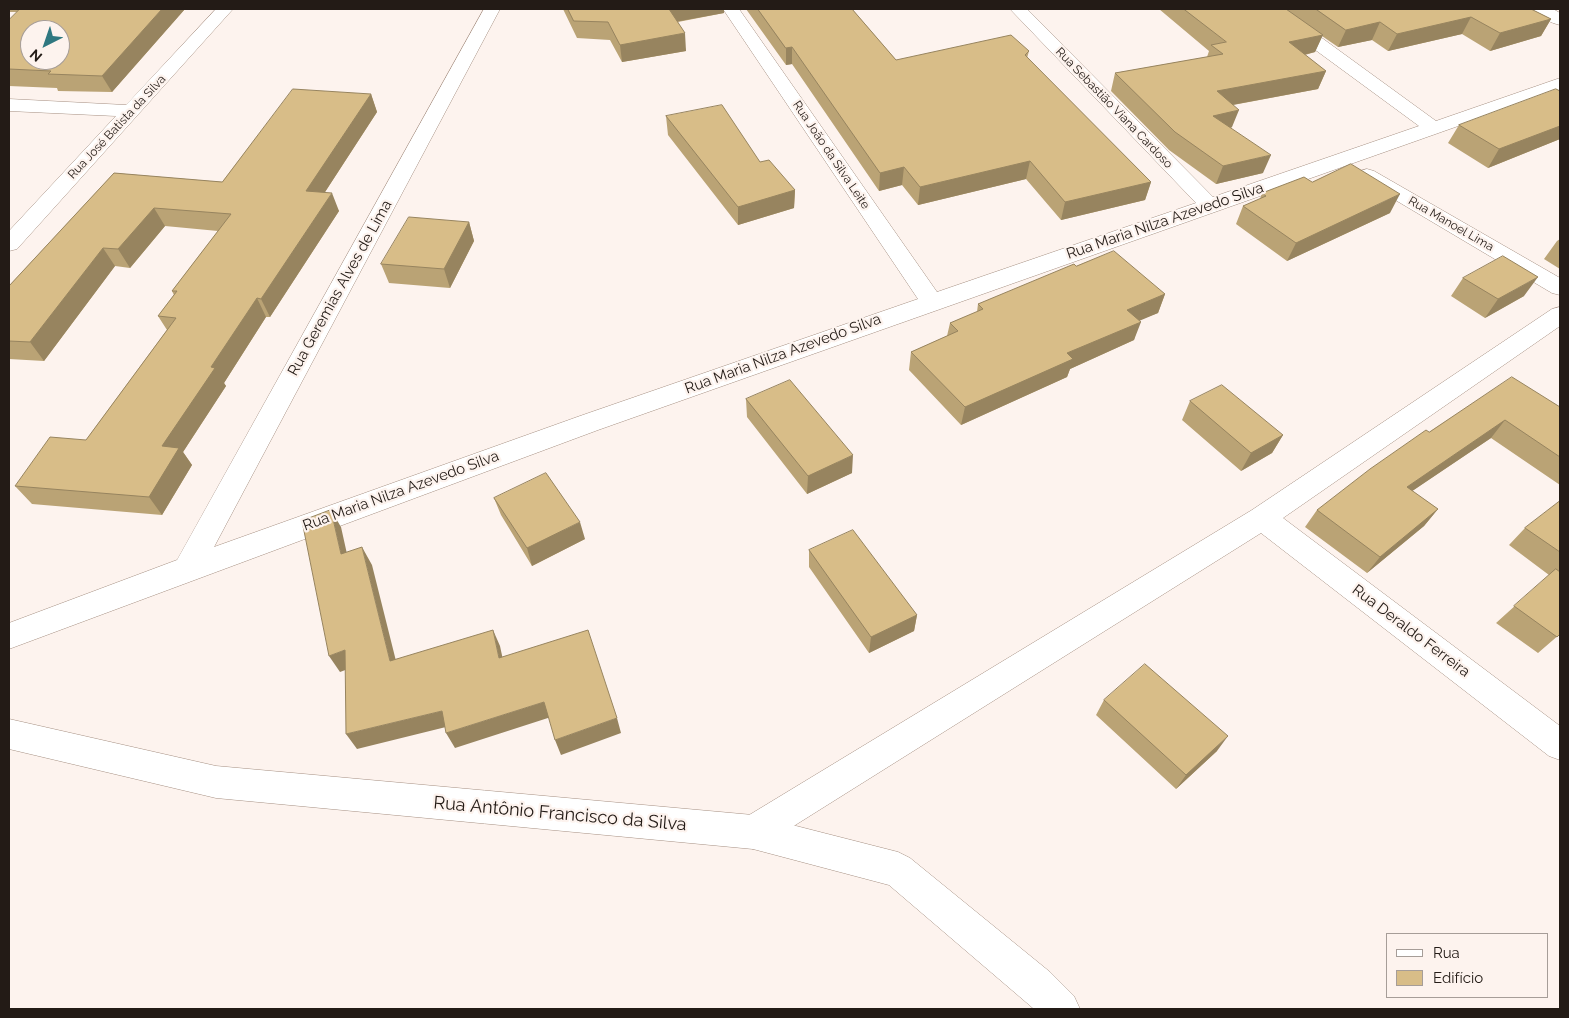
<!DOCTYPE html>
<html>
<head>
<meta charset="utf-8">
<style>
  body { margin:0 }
  #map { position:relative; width:1569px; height:1018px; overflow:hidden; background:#fdf3ee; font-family:Raleway,sans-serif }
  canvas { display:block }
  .frame { position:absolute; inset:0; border:10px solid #231b16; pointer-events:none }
  .legend { position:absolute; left:1386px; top:933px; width:162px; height:65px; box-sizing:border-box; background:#fdf3ee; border:1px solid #a69d98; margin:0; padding:6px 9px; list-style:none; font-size:15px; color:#231b16 }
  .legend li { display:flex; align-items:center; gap:10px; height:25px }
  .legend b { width:25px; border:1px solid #a69d98 }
  .north { position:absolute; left:20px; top:20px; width:50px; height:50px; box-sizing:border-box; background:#fdf3ee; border:1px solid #a69d98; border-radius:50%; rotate:221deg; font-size:14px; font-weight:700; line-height:20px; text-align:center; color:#231b16 }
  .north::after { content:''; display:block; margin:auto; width:18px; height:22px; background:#2f7880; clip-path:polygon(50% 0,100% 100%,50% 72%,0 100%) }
</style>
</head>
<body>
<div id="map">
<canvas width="1569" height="1018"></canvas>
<div class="frame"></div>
<ul class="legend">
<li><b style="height:6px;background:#fff"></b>Rua</li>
<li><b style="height:14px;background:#d8bd88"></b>Edifício</li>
</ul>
<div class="north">N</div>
</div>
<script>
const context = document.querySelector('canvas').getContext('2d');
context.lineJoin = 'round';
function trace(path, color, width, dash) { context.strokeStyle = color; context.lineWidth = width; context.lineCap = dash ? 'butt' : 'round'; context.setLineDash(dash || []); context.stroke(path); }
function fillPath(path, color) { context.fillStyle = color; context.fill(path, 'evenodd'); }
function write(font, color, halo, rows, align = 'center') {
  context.font = font + ' Raleway,sans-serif'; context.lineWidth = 4.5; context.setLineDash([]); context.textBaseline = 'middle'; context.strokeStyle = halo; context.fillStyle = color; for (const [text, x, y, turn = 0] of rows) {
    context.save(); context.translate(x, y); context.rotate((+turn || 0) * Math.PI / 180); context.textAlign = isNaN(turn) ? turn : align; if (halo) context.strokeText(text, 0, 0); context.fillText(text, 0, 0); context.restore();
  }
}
const minor = new Path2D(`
  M216 9H233L17 249 9 251V231L116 116 9 111V99L126 105Z
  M484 9H500L214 547 580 416 918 299 723 9H739L937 292 1196 203 1010 9H1027L1213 197 1419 126 1265 13 1263 9H1282L1436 121 1560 78V90L598 430 9 649V623L177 560Z
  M1533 9H1553L1560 13V25C1551 23 1538 17 1533 9Z
  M1367 169 1374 171 1560 278V295L1552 293 1360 179 1357 175 1360 171Z
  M1560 307V326L1283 518 1560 726V760L1549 756 1261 533 765 844 753 849 741 844 736 832 741 820 1252 510 1552 309Z`);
const major = new Path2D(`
  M9 719 216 766 753 815 898 852 910 858 1050 972 1074 996 1080 1009H1034L889 885 753 849 216 798 9 749Z`);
const wall = new Path2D(`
  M9 9H185L112 92 58 91 57 88 9 86V20L17 12H9Z
  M563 9H724V13L678 22 686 51 622 62 610 40 577 38Z
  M741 9H852L896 60 1029 51 1027 58 1151 182 1145 200 1061 220 1026 179 918 205 902 185 879 191 792 64 786 65 746 9 742 10Z
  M1159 9H1531L1551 19 1541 36 1490 51 1462 34 1388 51 1372 40 1338 47 1322 36 1315 52 1305 55 1326 71 1318 89 1233 105 1232 127 1231 128 1263 173 1216 184 1169 150 1111 91 1115 73 1207 57 1209 51Z
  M1560 91V139L1488 168 1448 143 1459 125Z
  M371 94 377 112 325 192 339 211 270 317H266L224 383 226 386 183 452 192 465 162 515 32 504 15 486 86 440 167 330 158 316 174 295 172 291 218 231 165 226 130 268 115 266 44 361 9 359V286L114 173 222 182Z
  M666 116 760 162 795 190 794 208 738 225 668 135Z
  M1312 182 1390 213 1287 261 1236 224 1243 206 1260 199 1262 193Z
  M469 222 474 241 450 288 389 283 381 264Z
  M1560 239V269L1544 259 1557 241Z
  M1076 266 1165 294 1158 313 1139 320 1134 340 1070 369 1067 377 961 425 909 370 911 352 947 336 950 323 977 312 978 304Z
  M1463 278 1524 296 1485 318 1451 296Z
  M746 399 852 473 807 494 747 417Z
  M1190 401 1283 435 1272 453 1241 471 1182 420Z
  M1560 407V485L1491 438 1412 491 1438 509 1424 526 1367 573 1305 527 1317 510 1429 432Z
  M494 498 585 539 532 566 501 515Z
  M1560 501V634L1538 653 1496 623 1549 575 1509 545 1525 528Z
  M809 550 917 615 914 631 869 653 809 567Z
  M1104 700 1217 751 1176 789 1096 715Z`);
const shadedWall = new Path2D(`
  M162 9H185L112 92 102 76Z
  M668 9H724V13L669 23Z
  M1471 17 1462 34 1388 51 1397 34Z
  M1551 19 1541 36 1490 51 1500 33Z
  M1380 22 1372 40 1338 47 1346 30Z
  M685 33 686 51 622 62 620 45Z
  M1323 35 1315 52 1282 60 1289 42Z
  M792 47V64L786 65V48Z
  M1326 71 1318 89 1210 109 1217 91Z
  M371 94 377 112 314 209 306 191Z
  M1239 110 1232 127 1207 134 1213 116Z
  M1560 126V139L1488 168 1499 149Z
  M1271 155 1263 173 1216 184 1223 166Z
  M1030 161 1026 179 918 205 920 187Z
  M904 167 902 185 879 191 880 173Z
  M1151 182 1145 200 1061 220 1065 202Z
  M795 190 794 208 738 225V207Z
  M332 193 339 211 270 317 261 299Z
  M1400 194 1390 213 1287 261 1296 243Z
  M154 208 165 226 130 268 118 249Z
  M469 222 474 241 450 288 444 269Z
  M103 248 115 266 44 361 30 342Z
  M1538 277 1524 296 1485 318 1498 299Z
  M1165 294 1158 313 1120 329 1127 310Z
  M257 298 266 317 224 383 226 386 183 452 192 465 162 515 149 497 162 446 211 367Z
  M1141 322 1134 340 1070 369 1067 377 961 425 965 407 1067 353Z
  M1505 420 1491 438 1393 504 1407 487Z
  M1283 435 1272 453 1241 471 1251 453Z
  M853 455 852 473 807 494 808 476Z
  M1438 509 1424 526 1367 573 1380 557Z
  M331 510 341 527 351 572 341 554Z
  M580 522 585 539 532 566 527 548Z
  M362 547 372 565 400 677 390 661Z
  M917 615 914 631 869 653 871 637Z
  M493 630 500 646 506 674 499 658Z
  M345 650 356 666 340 672 329 656Z
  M544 702 551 717 455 748 446 733Z
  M442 711 450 726 357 749 346 734Z
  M617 718 621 733 561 755 555 740Z
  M1228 736 1217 751 1176 789 1186 775Z`);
const building = new Path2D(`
  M20 9H162L102 76 48 74 51 71 9 69V20ZM30 30H60V60H30Z
  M568 9H669L685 33 620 45 608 22 574 21Z
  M758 9H852L896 60 1011 35 1029 51 1025 55 1151 182 1065 202 1030 161 920 187 904 167 880 173 792 47 786 48Z
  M1184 9H1286L1323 35 1289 42 1326 71 1217 91 1239 110 1213 116 1271 155 1223 166 1175 132 1115 73 1223 54 1211 45 1226 42Z
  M1316 9H1531L1551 19 1500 33 1471 17 1397 34 1380 22 1346 30Z
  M293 89 371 94 306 191 332 193 261 299 257 298 211 367 215 368 162 446 179 448 149 497 15 486 50 437 86 440 176 318 158 316 177 291H172L231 214 154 208 118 249 103 248 30 342 9 341V286L114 173 222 182Z
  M1556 89 1560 91V126L1499 149 1459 125Z
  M722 105 760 162 769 160 795 190 738 207 666 116Z
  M1351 164 1400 194 1296 243 1243 206 1266 196 1262 193 1304 177 1312 182Z
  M409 217 469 222 444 269 381 264Z
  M1114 251 1165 294 1127 310 1141 322 1067 353 1073 359 965 407 911 352 958 331 950 323 983 309 978 304 1074 264 1076 266Z
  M1503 256 1538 277 1498 299 1463 278Z
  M1512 377 1560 407V457L1505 420 1407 487 1438 509 1380 557 1317 510 1370 469 1426 430 1429 432Z
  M790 380 853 455 808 476 746 399Z
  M1222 385 1283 435 1251 453 1190 401Z
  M546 473 580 522 527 548 494 498Z
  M1560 501V552L1525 528Z
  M331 510 341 554 362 547 390 661 493 630 499 658 588 630 617 718 555 740 544 702 446 733 442 711 346 734 345 650 329 656 302 521Z
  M853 530 917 615 871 637 809 550Z
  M1556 569 1560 572V634L1557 637 1514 606Z
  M1145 664 1228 736 1186 775 1104 700Z`);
const farStreetnames = [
  ["Rua Sebastião Viana Cardoso",1114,108,46],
  ["Rua José Batista da Silva",117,127,-47],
  ["Rua João da Silva Leite",831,155,56],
  ["Rua Manoel Lima",1451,224,30]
];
const streetNames = [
  ["Rua Maria Nilza Azevedo Silva",1165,221,-19],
  ["Rua Geremias Alves de Lima",340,288,-61],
  ["Rua Maria Nilza Azevedo Silva",783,354,-20],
  ["Rua Maria Nilza Azevedo Silva",401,491,-20],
  ["Rua Deraldo Ferreira",1411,631,37]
];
const nearStreetnames = [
  ["Rua Antônio Francisco da Silva",560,814,5]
];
trace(minor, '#a69083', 1);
trace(major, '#a69083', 1);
fillPath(minor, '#fff');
fillPath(major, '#fff');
fillPath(wall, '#baa375');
fillPath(shadedWall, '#97845f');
fillPath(building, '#d8bd88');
trace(building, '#97845f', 1);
write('12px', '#231b16', '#fdf3ee', farStreetnames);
write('15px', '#231b16', '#fdf3ee', streetNames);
write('18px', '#231b16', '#fdf3ee', nearStreetnames);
</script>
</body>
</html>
